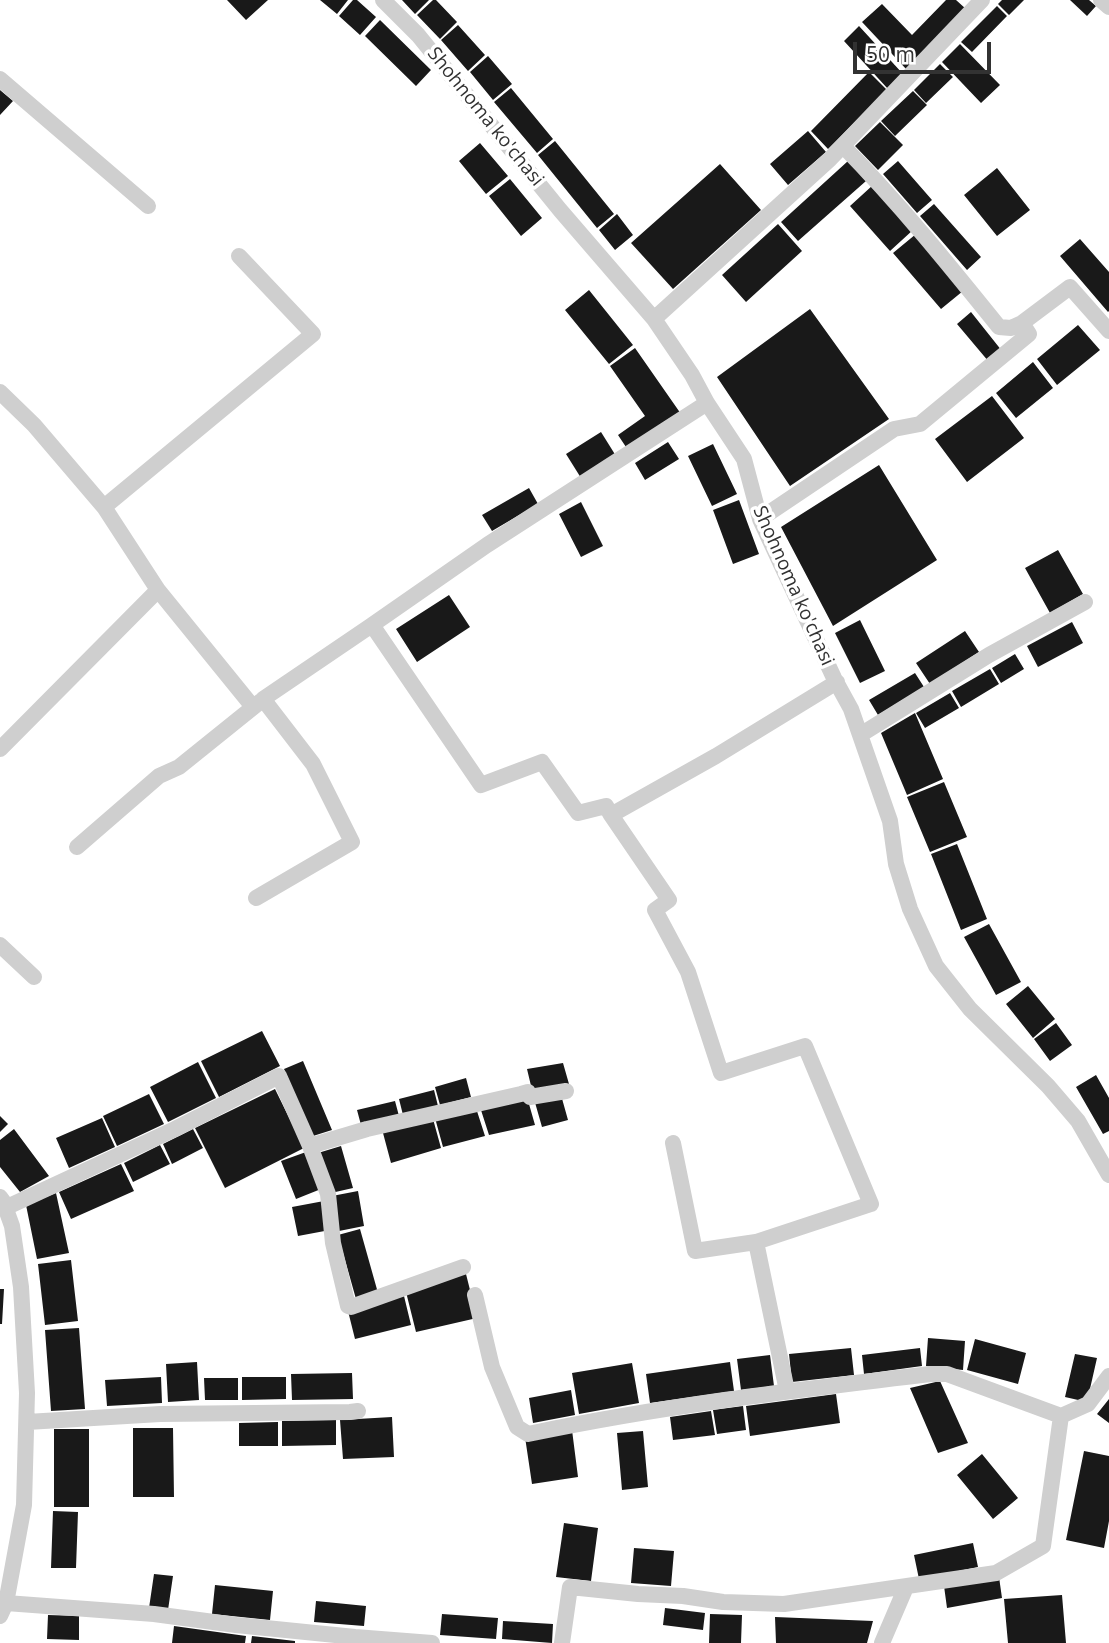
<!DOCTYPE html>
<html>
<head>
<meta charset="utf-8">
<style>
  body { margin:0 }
  #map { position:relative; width:1109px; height:1643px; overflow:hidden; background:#fff; font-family:"Open Sans",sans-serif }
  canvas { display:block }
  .scale { position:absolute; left:853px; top:42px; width:138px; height:32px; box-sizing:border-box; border:4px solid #323232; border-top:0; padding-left:9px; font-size:21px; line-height:24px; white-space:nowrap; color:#323232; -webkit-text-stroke:5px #fff; paint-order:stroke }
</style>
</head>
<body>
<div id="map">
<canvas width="1109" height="1643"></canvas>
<div class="scale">50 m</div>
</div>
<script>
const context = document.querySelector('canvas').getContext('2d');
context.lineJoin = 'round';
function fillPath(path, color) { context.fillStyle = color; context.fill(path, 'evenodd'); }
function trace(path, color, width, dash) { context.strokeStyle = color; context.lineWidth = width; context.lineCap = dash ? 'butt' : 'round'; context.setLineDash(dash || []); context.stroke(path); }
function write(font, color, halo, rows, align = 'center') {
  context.font = font + ' "Open Sans",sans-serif'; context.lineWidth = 7; context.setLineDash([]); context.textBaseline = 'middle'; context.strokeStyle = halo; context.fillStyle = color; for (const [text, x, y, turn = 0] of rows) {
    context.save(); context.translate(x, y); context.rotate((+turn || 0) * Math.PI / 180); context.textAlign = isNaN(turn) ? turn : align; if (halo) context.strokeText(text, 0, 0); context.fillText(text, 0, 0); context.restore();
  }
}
const building = new Path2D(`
  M227 0H268L246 20Z
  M320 0H348L337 14Z
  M353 0H357L376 17 360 35 339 16Z
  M402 0H429L415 14Z
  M433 0H436L457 22 440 39 417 15Z
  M946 0H956L966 9 907 70 862 22 882 4 912 35Z
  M1002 0H1024L1009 15 998 4Z
  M1070 0H1089L1096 6 1087 16Z
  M997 6 1007 16 972 52 961 42Z
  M380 20 431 70 416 86 365 36Z
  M458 25 485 55 468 71 441 40Z
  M859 26 903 74 888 89 844 41Z
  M960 44 1000 85 981 103 942 62Z
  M488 56 512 84 493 100 470 72Z
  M940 64 953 77 926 103 914 90Z
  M869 72 887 90 828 149 811 131Z
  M511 88 553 139 537 153 494 102Z
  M0 90 13 101 0 115Z
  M913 91 927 105 895 136 881 121Z
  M880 122 903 145 878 170 855 146Z
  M808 131 826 152 788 185 770 164Z
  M555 141 614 214 597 228 538 155Z
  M480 143 508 176 486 194 459 161Z
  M848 161 866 181 798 241 781 222Z
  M898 161 932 200 917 213 883 174Z
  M720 164 761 210 673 289 631 243Z
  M997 168 1030 210 997 236 964 195Z
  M510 179 542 218 521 236 489 196Z
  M873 185 913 230 890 251 850 206Z
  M934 204 981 257 967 270 920 216Z
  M617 214 633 235 615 250 599 230Z
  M778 224 802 251 746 302 722 275Z
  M916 234 963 291 941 309 893 253Z
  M1080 239 1109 272V311L1108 312 1060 256Z
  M589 290 633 345 609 364 565 310Z
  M810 309 889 419 790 486 717 377Z
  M971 312 1002 351 989 362 957 324Z
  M1078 325 1100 350 1057 385 1037 359Z
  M635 348 681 414 628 450 618 435 645 416 610 366Z
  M1033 362 1053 388 1016 418 996 393Z
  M992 396 1024 438 967 482 935 439Z
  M601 432 616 456 581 478 566 454Z
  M668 442 679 459 645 480 635 463Z
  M713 444 737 494 712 506 688 456Z
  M879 465 937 560 833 626 781 527Z
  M529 488 538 504 492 531 482 515Z
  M739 500 759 554 733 564 713 510Z
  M581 502 603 546 581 557 559 514Z
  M1058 550 1083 594 1050 613 1025 568Z
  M449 595 470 627 417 662 396 629Z
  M860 620 885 671 860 683 835 633Z
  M1072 622 1083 643 1038 667 1027 646Z
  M965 631 979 652 930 684 916 663Z
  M1015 654 1024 669 1001 683 992 668Z
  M990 669 999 684 961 707 952 691Z
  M915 673 924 687 878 715 869 700Z
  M950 693 959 708 925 728 916 713Z
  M915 713 943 779 907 795 881 733Z
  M944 782 967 837 930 852 907 797Z
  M957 844 987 919 961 930 931 854Z
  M989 924 1021 982 996 995 964 937Z
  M1028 986 1055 1019 1033 1038 1006 1004Z
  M1056 1023 1072 1045 1050 1061 1034 1039Z
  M262 1031 280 1066 219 1097 201 1061Z
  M303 1061 332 1130 313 1136 284 1069Z
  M198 1062 216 1098 168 1122 150 1087Z
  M563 1063 569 1084 532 1090 527 1069Z
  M1096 1075 1109 1098V1131L1103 1134 1076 1087Z
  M466 1078 471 1097 440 1105 435 1087Z
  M275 1089 304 1148 225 1188 195 1128Z
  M434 1090 438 1106 403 1115 399 1099Z
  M149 1094 164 1124 117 1146 103 1116Z
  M561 1095 568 1120 542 1127 534 1099Z
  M527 1097 535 1125 489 1135 480 1107Z
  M395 1101 399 1116 361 1125 357 1110Z
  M476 1108 485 1136 443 1147 435 1118Z
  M0 1116 8 1124 0 1132Z
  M102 1118 115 1147 69 1168 56 1138Z
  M433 1119 441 1148 391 1163 383 1133Z
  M14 1129 49 1176 20 1192 0 1167V1140Z
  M193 1129 203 1148 172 1164 163 1144Z
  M160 1145 170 1164 133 1182 124 1163Z
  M341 1146 353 1188 331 1193 318 1153Z
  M306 1152 321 1189 296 1199 281 1161Z
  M121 1164 134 1191 71 1219 59 1192Z
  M358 1191 364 1226 339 1231 332 1196Z
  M56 1193 69 1253 37 1259 26 1205Z
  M324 1201 330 1230 298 1236 292 1207Z
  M360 1229 378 1293 356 1299 338 1235Z
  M71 1260 78 1321 45 1325 38 1264Z
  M466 1274 477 1318 416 1332 405 1288Z
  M0 1289H4L2 1324H0Z
  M404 1296 411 1325 355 1339 348 1311Z
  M79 1328 85 1409 51 1411 45 1330Z
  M928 1338 965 1341 963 1370 926 1366Z
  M975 1339 1026 1353 1018 1384 967 1370Z
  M851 1348 854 1375 792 1382 789 1354Z
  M920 1348 922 1366 864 1374 862 1355Z
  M1075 1354 1097 1358 1087 1402 1065 1397Z
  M770 1355 774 1386 741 1390 737 1359Z
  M197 1362 199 1400 168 1402 166 1364Z
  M730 1362 734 1391 650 1403 646 1374Z
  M632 1363 639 1403 579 1414 572 1373Z
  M352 1373 353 1399 292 1400 291 1374Z
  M161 1377 162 1403 107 1406 105 1380Z
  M242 1377H286V1399L242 1400Z
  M204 1378H238V1400H205Z
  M940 1381 968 1443 938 1453 910 1388Z
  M571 1390 575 1415 533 1423 529 1398Z
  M836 1394 840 1423 750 1436 746 1406Z
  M1109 1399V1423L1097 1414Z
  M743 1406 746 1430 717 1434 713 1410Z
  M711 1411 715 1435 673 1440 670 1417Z
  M392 1417 394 1457 343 1459 340 1420Z
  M336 1420V1445L282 1446V1421Z
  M278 1422V1446H239V1423Z
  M133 1428H173L174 1497H133Z
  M54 1429H89V1507H54Z
  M572 1430 578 1477 532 1484 525 1437Z
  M643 1431 648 1487 622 1490 617 1433Z
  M1084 1451 1109 1456V1521L1104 1548 1066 1540Z
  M982 1454 1018 1498 993 1519 957 1475Z
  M53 1511 78 1512 76 1568H51Z
  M564 1523 598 1528 591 1581 556 1577Z
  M973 1543 978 1567 919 1579 914 1555Z
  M634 1548 674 1551 671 1586 631 1583Z
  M154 1574 173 1576 168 1610 149 1608Z
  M999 1577 1002 1598 947 1608 944 1586Z
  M215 1585 273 1591 270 1620 212 1614Z
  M1062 1595 1066 1643H1008L1004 1599Z
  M316 1601 366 1606 364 1626 314 1622Z
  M665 1608 705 1613 703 1630 663 1625Z
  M442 1614 498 1618 496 1639 440 1635Z
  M710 1614 742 1615 741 1643H709Z
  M48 1615 79 1616V1640L47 1639Z
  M775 1617 873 1621 867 1643H776Z
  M503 1621 553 1624 552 1643 502 1639Z
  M174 1626 246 1636 245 1643H172Z
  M252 1636 295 1641V1643H251Z`);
const minor = new Path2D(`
  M383 0 418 35 560 210 654 319 692 375 707 403 744 459 760 519 834 678 851 709 890 821 896 864 910 909 936 966 970 1009 1048 1086 1078 1121 1109 1175
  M1101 0 1109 7
  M0 79 148 206
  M843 146C899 203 949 265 999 327L1011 328 1022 323 1070 287 1109 331
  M654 319 830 159 982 0
  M0 392 34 425 104 507 158 590 253 707
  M707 403 487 545 372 625 481 785 542 762 578 813 606 806 611 815 716 756 837 682
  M104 507 313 334 239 256
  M760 519 894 429 920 424 1029 334 1022 323
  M860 735 989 655 1085 602
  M0 749 158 590
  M611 815 669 900 655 910 688 972 721 1073 805 1046 871 1204 756 1242
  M77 847 159 776 179 767 261 701
  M256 898 352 842 313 764 263 699 372 625
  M0 945 34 977
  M673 1143 695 1251 756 1242 787 1391
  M310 1146 367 1129 521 1094 528 1092 530 1097 566 1091
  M0 1197 3 1201 12 1226 21 1287 27 1393 24 1505 6 1603 0 1616
  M5 1208 175 1129 279 1076 310 1146 328 1194 333 1243 348 1306 351 1307 463 1267
  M475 1295 492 1367 517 1427 528 1434C661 1406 796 1390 930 1374H947L1061 1416 1088 1404 1109 1376
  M27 1422 160 1414 350 1412 358 1411
  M6 1603 154 1614 236 1625 355 1637 432 1643
  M562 1643 570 1587 638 1594 683 1596 723 1602 784 1604 996 1573 1043 1546 1061 1416
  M882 1643 906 1587`);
const streetNames = [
  ["Shohnoma ko'chasi",485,117,51],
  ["Shohnoma ko'chasi",793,586,66]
];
fillPath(building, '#191919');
trace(minor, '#cfcfcf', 16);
write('19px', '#323232', '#fff', streetNames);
</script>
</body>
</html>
